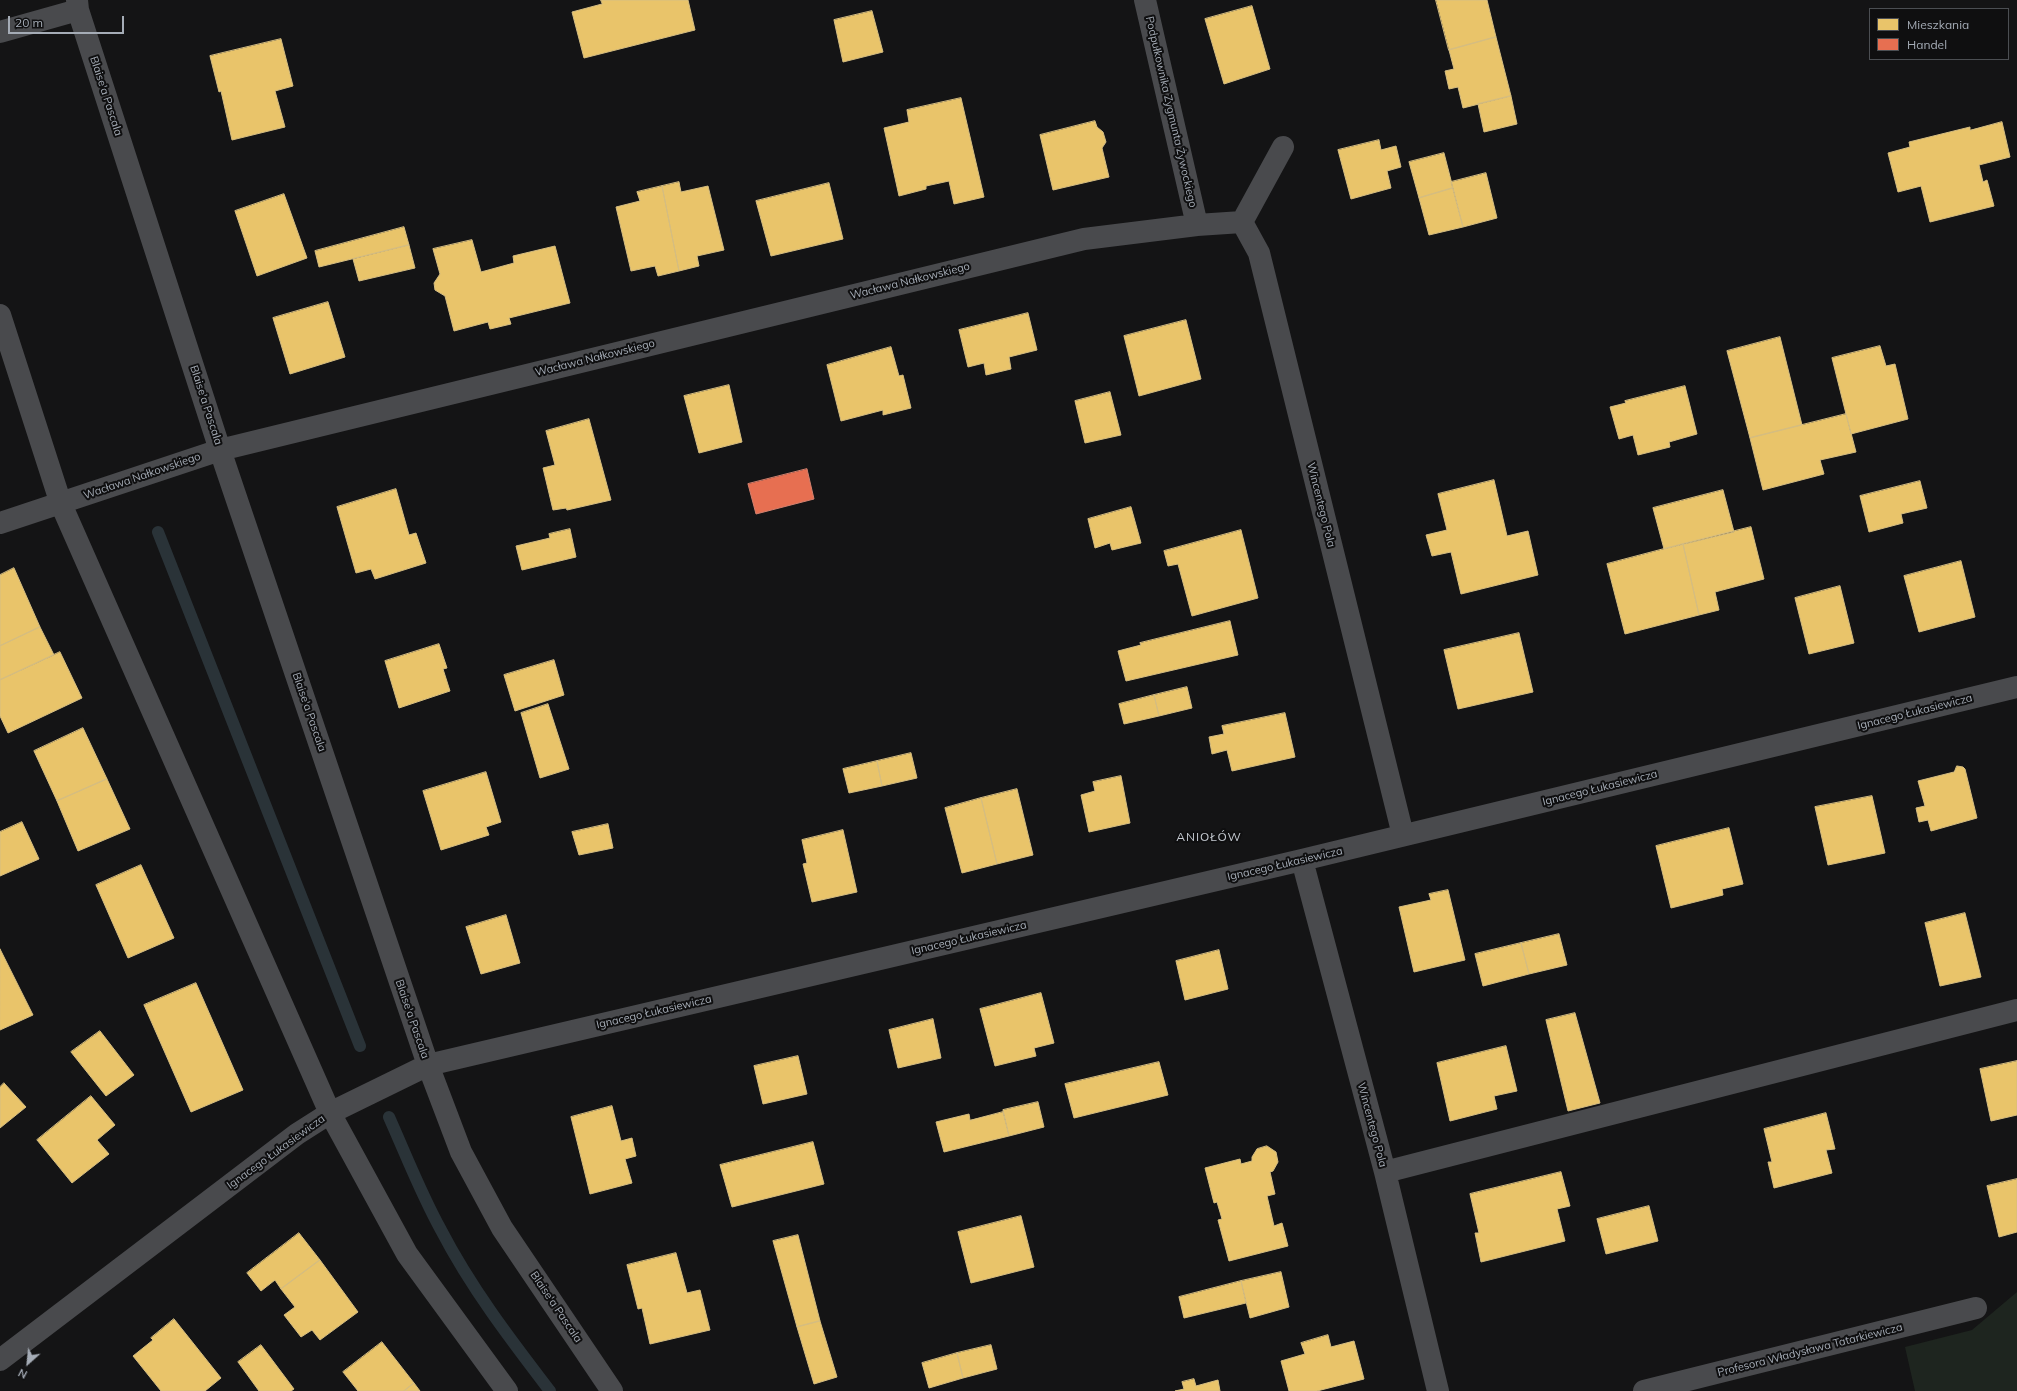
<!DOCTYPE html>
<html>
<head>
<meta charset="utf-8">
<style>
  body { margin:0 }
  #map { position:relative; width:2017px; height:1391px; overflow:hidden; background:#141415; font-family:Mulish,sans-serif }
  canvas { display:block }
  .legend { position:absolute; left:1869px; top:8px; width:140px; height:52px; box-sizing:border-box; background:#0f0f10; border:1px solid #4b4e52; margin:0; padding:5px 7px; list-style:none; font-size:12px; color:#a5acb6 }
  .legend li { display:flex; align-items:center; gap:8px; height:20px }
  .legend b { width:20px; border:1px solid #4b4e52 }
  .north { position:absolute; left:8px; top:1343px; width:40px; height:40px; -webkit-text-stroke:3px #0f0f10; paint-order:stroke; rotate:207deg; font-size:11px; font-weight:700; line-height:16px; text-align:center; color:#a5acb6 }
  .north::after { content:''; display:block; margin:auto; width:14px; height:18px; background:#a5acb6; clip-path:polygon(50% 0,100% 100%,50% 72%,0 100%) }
  .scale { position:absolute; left:8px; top:16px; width:116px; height:18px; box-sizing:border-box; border:2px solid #a5acb6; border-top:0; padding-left:5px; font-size:12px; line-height:14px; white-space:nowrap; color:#a5acb6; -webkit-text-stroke:3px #0f0f10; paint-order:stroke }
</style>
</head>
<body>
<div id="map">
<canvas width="2017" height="1391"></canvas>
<ul class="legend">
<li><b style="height:11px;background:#e9c46a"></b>Mieszkania</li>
<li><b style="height:11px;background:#e76f51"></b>Handel</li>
</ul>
<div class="north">N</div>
<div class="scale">20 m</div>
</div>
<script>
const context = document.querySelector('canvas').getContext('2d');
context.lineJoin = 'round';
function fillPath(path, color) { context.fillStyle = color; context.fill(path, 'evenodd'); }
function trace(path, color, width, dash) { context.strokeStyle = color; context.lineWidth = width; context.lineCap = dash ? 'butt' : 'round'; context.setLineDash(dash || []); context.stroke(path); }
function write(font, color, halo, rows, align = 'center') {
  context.font = font + ' Mulish,sans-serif'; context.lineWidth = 4; context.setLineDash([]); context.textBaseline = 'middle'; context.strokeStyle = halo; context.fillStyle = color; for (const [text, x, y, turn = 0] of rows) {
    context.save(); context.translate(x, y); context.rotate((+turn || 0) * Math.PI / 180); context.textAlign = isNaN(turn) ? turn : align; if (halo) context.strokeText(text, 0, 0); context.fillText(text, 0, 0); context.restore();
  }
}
const green = new Path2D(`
  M2017 1292V1391H1915L1905 1347 1972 1330Z`);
const homes = new Path2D(`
  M601 0H688L695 30 584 58 572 12 602 4Z
  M1436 0H1487L1496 37 1449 50Z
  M1252 6 1270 69 1224 84 1205 19Z
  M872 11 883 52 843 62 834 20Z
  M1496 37 1511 96 1463 108 1458 87 1449 89 1445 71 1454 69 1449 50Z
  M281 39 293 86 275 91 285 127 232 140 221 91 219 92 210 56Z
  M1511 96 1517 124 1484 132 1478 104Z
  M961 98 984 197 954 204 949 181 926 186V189L899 196 884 128 909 122 907 110Z
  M1095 121 1097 127 1103 132 1106 142 1102 148 1109 177 1053 190 1040 135Z
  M2002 122 2010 157 1979 165 1983 182 1987 180 1994 206 1930 222 1921 186 1898 192 1888 153 1910 147 1909 142 1970 127V130Z
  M1379 140 1381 150 1396 146 1401 167 1387 171 1391 188 1351 199 1338 150Z
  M1444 153 1453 188 1419 198 1409 162Z
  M1486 173 1497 218 1463 227 1451 182Z
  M679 182 681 192 708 186 724 250 697 256 699 266 679 271 662 186Z
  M829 183 843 239 771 256 756 201Z
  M662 186 679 271 658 276 655 266 631 271 616 207 640 201 637 192Z
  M1453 188 1463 227 1429 235 1419 198Z
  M284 194 307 258 257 276 235 211Z
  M404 227 409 245 319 267 315 251Z
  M472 240 481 272 514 263 513 256 555 246 570 303 509 318 511 324 490 329 488 322 454 331 445 296 435 290 434 283 440 274 433 249Z
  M409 245 415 268 359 281 353 259Z
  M328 302 345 357 290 374 273 318Z
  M1028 313 1037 350 1009 357 1011 369 986 375 984 363 968 367 959 330Z
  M1186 320 1201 379 1139 396 1124 336Z
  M1780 337 1802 425 1750 438 1727 351Z
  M1880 346 1886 366 1895 364 1908 419 1851 434 1832 358Z
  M891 347 899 376 903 375 911 408 883 415V410L841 421 827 365Z
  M729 385 742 442 699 453 684 396Z
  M1685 386 1697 434 1669 442 1670 447 1638 455 1633 435 1619 439 1610 407 1626 403 1625 401Z
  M1110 392 1121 435 1085 443 1075 401Z
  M1846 414 1856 452 1820 460 1824 474 1763 490 1750 438Z
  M589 419 611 500 567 510 566 508 553 510 543 468 555 465 546 431Z
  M1494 480 1507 536 1528 531 1538 575 1461 594 1451 552 1432 556 1426 535 1447 530 1438 494Z
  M1920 481 1927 508 1901 514 1903 523 1869 532 1860 496Z
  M396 489 409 535 416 533 426 563 375 579 371 569 356 573 337 507Z
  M1723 490 1734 532 1664 549 1653 508Z
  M1131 507 1141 543 1112 550 1110 543 1095 548 1088 519Z
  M1751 527 1764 579 1715 592 1719 610 1699 615 1683 544Z
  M570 529 576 557 522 570 516 546 550 538 549 534Z
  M1241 530 1258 598 1192 616 1178 564 1168 566 1164 551Z
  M1683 544 1699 615 1625 634 1607 564Z
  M1961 561 1975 617 1919 632 1904 576Z
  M14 568 40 627 0 646V575Z
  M1840 586 1854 643 1809 654 1795 598Z
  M1230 621 1238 655 1126 681 1118 651 1141 645 1140 643Z
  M40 627 54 655 0 680V646Z
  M1519 633 1533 692 1458 709 1444 650Z
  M439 644 447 668 443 669 450 691 399 708 385 661Z
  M60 652 82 698 8 733 0 716V680Z
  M554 660 564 695 515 711 504 675Z
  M1187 687 1192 708 1159 716 1154 695Z
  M1154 695 1159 716 1124 724 1119 704Z
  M548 704 569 769 540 778 521 713Z
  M1285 713 1295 757 1232 771 1227 750 1212 754 1209 737 1224 734 1222 726Z
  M83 728 107 779 57 801 34 751Z
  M911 753 917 778 882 786 877 761Z
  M877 761 882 786 849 793 843 769Z
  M1957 766 1963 767 1965 769 1977 818 1931 831 1928 820 1919 822 1916 808 1925 806 1918 781 1954 772Z
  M486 772 501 822 486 827 489 835 441 850 423 791Z
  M1121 776 1130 823 1089 832 1081 795 1095 791 1093 782Z
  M107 779 130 829 78 851 57 801Z
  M1017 789 1033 855 997 864 981 798Z
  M1872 796 1885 853 1828 865 1815 807Z
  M981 798 997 864 962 873 945 808Z
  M22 822 39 859 0 876V832Z
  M608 824 613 848 579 855 572 832Z
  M1729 828 1743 884 1722 889 1723 895 1671 908 1656 846Z
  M843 830 857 892 812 902 803 864 807 863 802 840Z
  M141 865 174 938 128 958 96 885Z
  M1448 890 1465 960 1414 972 1399 907 1431 900 1429 894Z
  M1965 913 1981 977 1940 986 1925 923Z
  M506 915 520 963 481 974 466 927Z
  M1559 934 1567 965 1529 974 1521 943Z
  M1521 943 1529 974 1483 986 1475 954Z
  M0 949 33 1015 0 1030Z
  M1219 950 1228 989 1185 1000 1176 961Z
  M196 983 243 1090 191 1112 144 1005Z
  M1041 993 1054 1043 1034 1048 1036 1056 995 1066 980 1009Z
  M1575 1013 1600 1103 1568 1111 1546 1020Z
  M933 1019 941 1058 898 1068 889 1030Z
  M100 1031 134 1075 106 1096 71 1052Z
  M1506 1046 1517 1091 1494 1096 1497 1109 1450 1121 1437 1063Z
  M798 1056 807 1094 763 1104 754 1066Z
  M2017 1061V1115L1991 1121 1980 1069Z
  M1159 1062 1168 1095 1074 1118 1065 1084Z
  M4 1083 26 1107 0 1128V1087Z
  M91 1096 115 1125 97 1140 109 1154 72 1183 37 1140Z
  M1038 1102 1044 1127 1009 1136 1003 1110Z
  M612 1106 621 1141 632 1138 636 1156 625 1159 632 1183 590 1194 571 1117Z
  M1003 1112 1009 1136 944 1152 936 1122 969 1114 970 1120Z
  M1826 1113 1835 1149 1826 1150 1832 1173 1774 1188 1768 1162H1772L1764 1129Z
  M813 1142 824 1184 732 1207 720 1165Z
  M1267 1146 1276 1152 1278 1162 1273 1171 1270 1172 1275 1194 1267 1196 1274 1226 1282 1223 1288 1246 1229 1261 1218 1220 1222 1219 1217 1202 1214 1203 1205 1168 1240 1159 1241 1164 1252 1161V1157L1257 1149Z
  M1561 1172 1570 1206 1557 1209 1565 1241 1481 1262 1475 1233H1479L1470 1194Z
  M2017 1179V1232L1999 1237 1987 1186Z
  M1649 1206 1658 1241 1606 1254 1597 1219Z
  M1021 1216 1034 1267 971 1283 958 1232Z
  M299 1233 320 1260 281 1289 275 1280 261 1291 247 1273Z
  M798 1235 820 1321 797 1327 773 1241Z
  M676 1253 687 1293 700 1290 710 1330 650 1344 642 1308 638 1309 627 1265Z
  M320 1260 358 1312 320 1340 312 1330 301 1337 284 1315 295 1307 281 1289Z
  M1281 1272 1289 1307 1250 1318 1241 1281Z
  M1241 1281 1246 1303 1184 1318 1179 1297Z
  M174 1319 221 1378 205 1391H161L133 1356 153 1340 151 1338Z
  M820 1321 837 1377 814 1384 797 1327Z
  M1328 1335 1331 1347 1354 1341 1364 1379 1317 1391H1289L1281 1361 1305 1354 1301 1343Z
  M382 1342 414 1383 404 1391H358L343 1372Z
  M261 1345 294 1389 291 1391H259L238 1362Z
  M991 1345 997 1369 963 1378 957 1353Z
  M957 1353 963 1378 929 1388 922 1363Z
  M1194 1379 1196 1386 1218 1380 1220 1391H1175L1184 1389 1182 1382Z
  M414 1383 420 1391H404Z`);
const shops = new Path2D(`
  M807 469 814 499 756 514 748 484Z`);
const stream = new Path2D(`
  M158 532 360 1046
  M389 1117C406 1155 421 1194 441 1230 471 1288 511 1340 550 1391`);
const minor = new Path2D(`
  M77 0 78 10 220 450 428 1065 461 1152 502 1228 612 1391
  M1145 0 1197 225
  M0 32 78 10
  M1242 222 1283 147
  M0 315 61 504 330 1113 407 1254 507 1391
  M0 523 220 450 1084 239 1197 225 1242 222 1259 253 1403 835
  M1302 860 1385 1172 1438 1391
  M1385 1172 2017 1010
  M0 1360 297 1134 330 1113 428 1065 1302 860 2017 687
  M1644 1391 1976 1308`);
const streetNames = [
  ["Blaise'a Pascala",106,96,72],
  ["Podpułkownika Zygmunta Żywockiego",1171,112,77],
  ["Wacława Nałkowskiego",910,281,-14],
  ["Wacława Nałkowskiego",595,358,-14],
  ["Blaise'a Pascala",206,405,72],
  ["Wacława Nałkowskiego",142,476,-19],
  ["Wincentego Pola",1321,505,76],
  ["Blaise'a Pascala",309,712,71],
  ["Ignacego Łukasiewicza",1915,712,-14],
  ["Ignacego Łukasiewicza",1600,788,-14],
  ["Ignacego Łukasiewicza",1285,864,-13],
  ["Ignacego Łukasiewicza",969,938,-13],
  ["Ignacego Łukasiewicza",654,1012,-13],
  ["Blaise'a Pascala",412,1019,71],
  ["Wincentego Pola",1372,1125,75],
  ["Ignacego Łukasiewicza",276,1152,-36],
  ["Blaise'a Pascala",556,1307,56],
  ["Profesora Władysława Tatarkiewicza",1810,1350,-14]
];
const neighbourhoodNames = [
  ["ANIOŁÓW",1209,837]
];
fillPath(green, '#1e251f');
fillPath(homes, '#e9c46a');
trace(homes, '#d5bd81', 1);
fillPath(shops, '#e76f51');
trace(shops, '#d3816f', 1);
trace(stream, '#2a3338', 12);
trace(minor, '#494a4d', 22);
write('11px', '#a5acb6', '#0f0f10', streetNames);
context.letterSpacing = '1px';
write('12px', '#c6cbd2', '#0f0f10', neighbourhoodNames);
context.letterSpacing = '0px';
</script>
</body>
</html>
